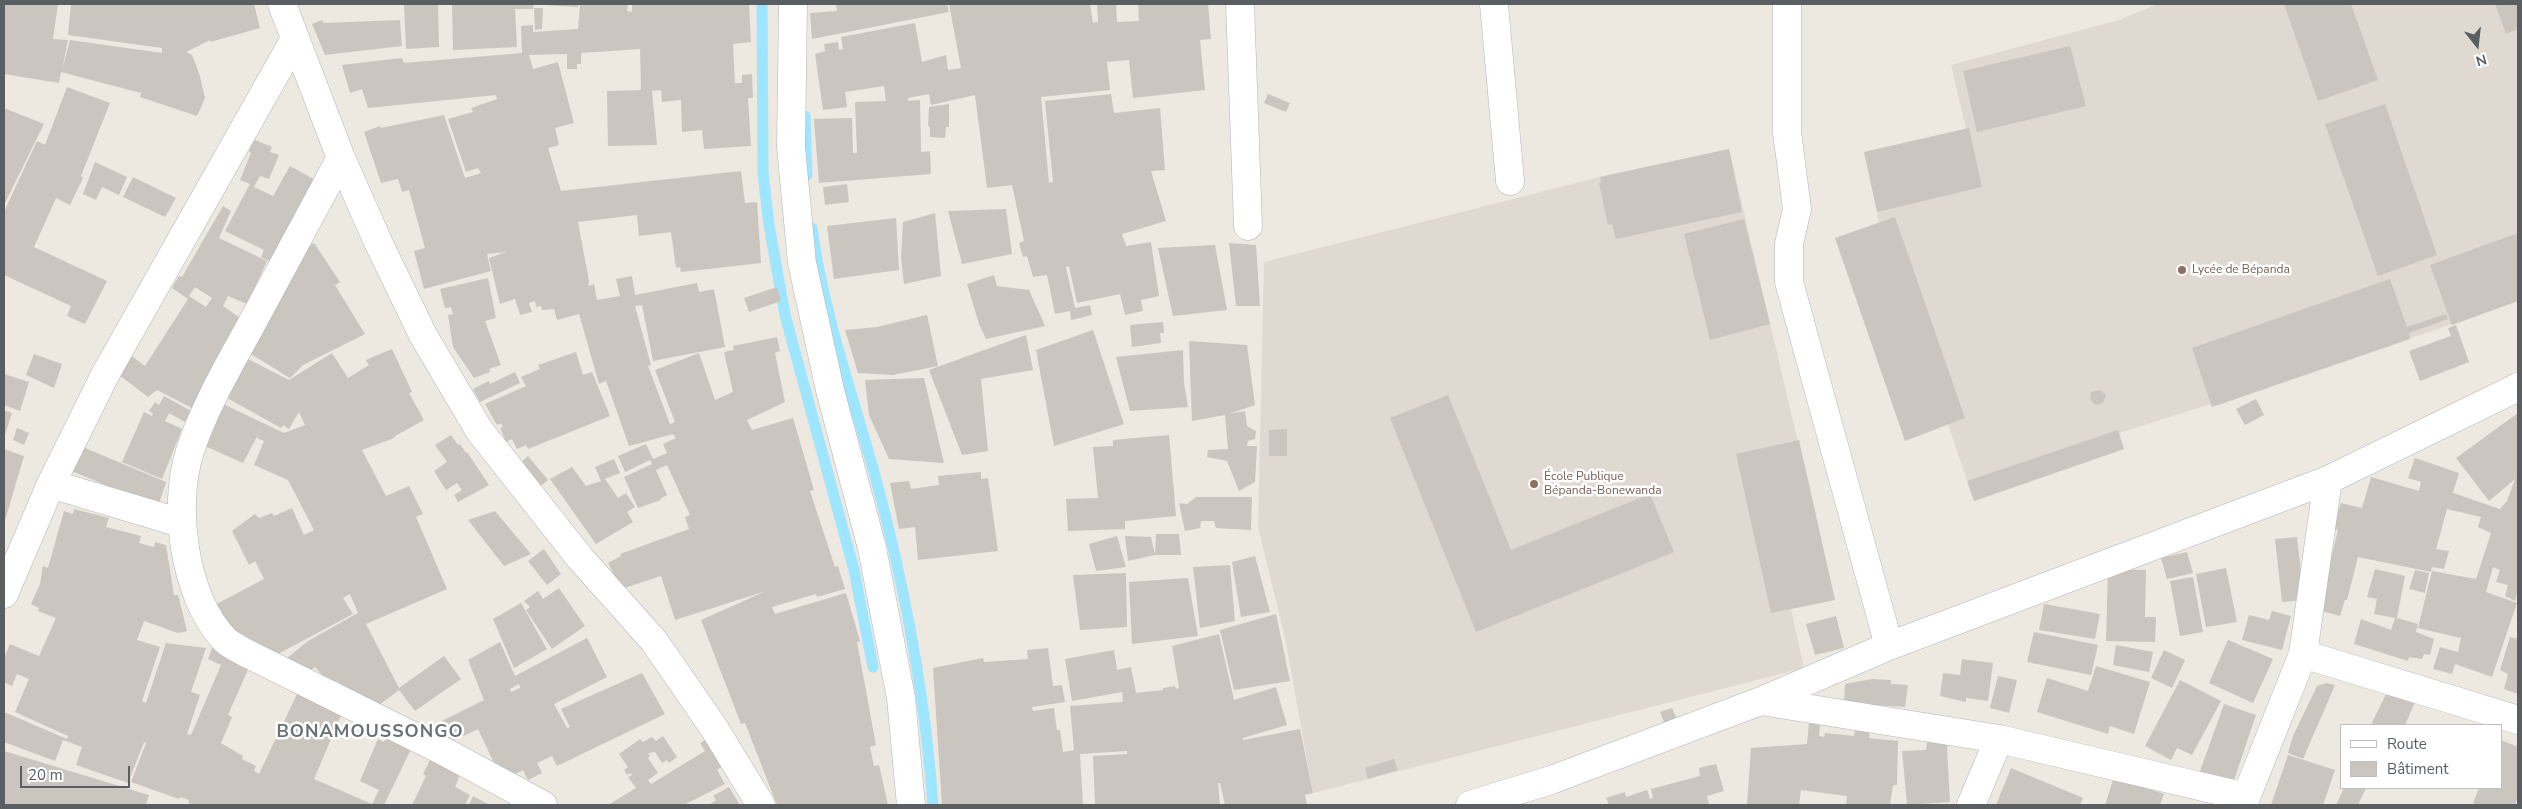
<!DOCTYPE html>
<html>
<head>
<meta charset="utf-8">
<style>
  body { margin:0 }
  #map { position:relative; width:2522px; height:809px; overflow:hidden; background:#ede8e0; font-family:"Nunito Sans",sans-serif }
  canvas { display:block }
  .frame { position:absolute; inset:0; border:5px solid #595e62; pointer-events:none }
  .legend { position:absolute; left:2340px; top:724px; width:162px; height:65px; box-sizing:border-box; background:#fff; border:1px solid #bdbfc0; margin:0; padding:6px 9px; list-style:none; font-size:15px; color:#595e62 }
  .legend li { display:flex; align-items:center; gap:10px; height:25px }
  .legend b { width:25px; border:1px solid #bdbfc0 }
  .north { position:absolute; left:2452px; top:20px; width:50px; height:50px; -webkit-text-stroke:4px #fff; paint-order:stroke; rotate:164deg; font-size:14px; font-weight:700; line-height:20px; text-align:center; color:#595e62 }
  .north::after { content:''; display:block; margin:auto; width:18px; height:22px; background:#595e62; clip-path:polygon(50% 0,100% 100%,50% 72%,0 100%) }
  .scale { position:absolute; left:20px; top:766px; width:110px; height:22px; box-sizing:border-box; border:2px solid #595e62; border-top:0; padding-left:6px; font-size:15px; line-height:18px; white-space:nowrap; color:#595e62; -webkit-text-stroke:4px #fff; paint-order:stroke }
</style>
</head>
<body>
<div id="map">
<canvas width="2522" height="809"></canvas>
<div class="frame"></div>
<ul class="legend">
<li><b style="height:6px;background:#fff"></b>Route</li>
<li><b style="height:14px;background:#cac5bf"></b>Bâtiment</li>
</ul>
<div class="north">N</div>
<div class="scale">20 m</div>
</div>
<script>
const context = document.querySelector('canvas').getContext('2d');
context.lineJoin = 'round';
function fillPath(path, color) { context.fillStyle = color; context.fill(path, 'evenodd'); }
function trace(path, color, width, dash) { context.strokeStyle = color; context.lineWidth = width; context.lineCap = dash ? 'butt' : 'round'; context.setLineDash(dash || []); context.stroke(path); }
function write(font, color, halo, rows, align = 'center') {
  context.font = font + ' "Nunito Sans",sans-serif'; context.lineWidth = 5; context.setLineDash([]); context.textBaseline = 'middle'; context.strokeStyle = halo; context.fillStyle = color; for (const [text, x, y, turn = 0] of rows) {
    context.save(); context.translate(x, y); context.rotate((+turn || 0) * Math.PI / 180); context.textAlign = isNaN(turn) ? turn : align; if (halo) context.strokeText(text, 0, 0); context.fillText(text, 0, 0); context.restore();
  }
}
const education = new Path2D(`
  M2158 4H2518V301L2212 407 2211 404 2119 433 2124 449 1974 501 1948 424 1905 441 1877 211 1864 152 1966 129 1951 65 2119 20Z
  M1729 149 1835 600 1791 609 1804 668 1313 793 1285 638 1258 527 1264 262 1600 177Z`);
const stream = new Path2D(`
  M762 4 763 173 769 225 785 315 854 570 873 667
  M805 116 807 175
  M812 228C825 326 862 419 885 514 909 610 926 707 933 805`);
const building = new Path2D(`
  M4 4H58L53 39 68 40 62 70 70 40 162 53V48L68 35 71 4H254L260 28 210 42V40L186 52 192 55 200 76 205 98 197 116 140 97 141 93 61 72 59 83 4 74Z
  M404 4H438L439 47 406 49Z
  M452 4H534L533 9H515L517 47 453 50Z
  M544 4H578V7L544 5Z
  M580 4H628L627 11 632 12V4H749L751 42 733 44 735 83H742V75L752 74 753 98H748L751 146 704 149 702 130 682 132 681 100 662 102 661 90 652 91 657 145 608 146 607 91 641 90 640 49 581 53V64H577V69H567V54L529 55 533 69 558 62 574 123 555 128 559 145 548 148 561 191 741 171 745 203 757 202 761 263 681 272 680 267 676 268 671 232 639 236 637 215 578 222 589 281 588 286 594 284 597 300 620 296 616 279 632 276 635 295 697 283 699 292 714 289 725 347 653 361 642 305 635 306 651 365 648 366 670 424 675 422 655 370 699 353 715 400 733 392 724 352 734 350 733 346 777 337 780 351 775 353 785 402 747 420 752 430 793 418 814 490 810 491 835 567 838 566 845 589 817 597 816 594 772 607 775 614 846 593 860 641 857 642 876 745 870 747 874 766 879 765 888 805H777L745 723 741 724 701 620 766 591 675 620 661 576 621 589 608 563 621 556 620 554 689 529 685 517 690 515 667 465 656 470 667 495 660 499 661 500 638 508 624 477 652 464 650 460 625 472 618 456 646 444 653 459 667 453 663 444 676 438 673 434 629 446 606 381 599 384 579 314 557 320 554 309 542 310 541 306 536 307 535 301 529 303 532 312 520 315 515 299 500 304 489 258 506 252 487 254 491 271 424 289 414 251 425 248 409 190 402 192 398 179 381 183 364 132 380 126 381 128 444 115 465 178 481 173 478 168 466 172 448 119 473 112 471 108 497 99 496 95 368 108 362 89 350 93 342 65 402 58 404 63 522 53 521 26 533 25V32L578 29Z
  M836 4H947L949 12 812 39 810 13 837 11Z
  M949 4H1090L1093 23 1098 22 1097 4H1116L1117 22 1139 21 1138 4H1208L1211 39 1200 40 1205 90 1133 98 1129 60 1107 62 1110 90 1041 97 1049 183 1053 182 1045 101 1111 94 1114 113 1160 108 1165 170 1151 171 1166 221 1122 234 1126 246 1151 242 1159 296 1141 300 1143 311 1125 315 1120 294 1077 303 1069 266 1066 267 1075 308 1090 305 1092 315 1071 320 1070 311 1055 314 1047 275 1033 277 1027 256 1023 257 1019 243 1024 241 1012 185 987 188 975 95 931 105 929 94 908 98V101L920 100 921 152 930 151 931 174 819 183 814 119 852 118 853 153H857L855 102 886 101 884 86 845 92 847 107 823 110 815 54 825 51 824 44 838 42 839 50 843 49 841 37 915 23 922 62 946 55 948 70 961 68Z
  M2284 4H2351L2378 80 2318 101Z
  M2495 4H2518V29L2506 34Z
  M534 8H543L542 29 535 30Z
  M322 20 324 23 400 20 402 46 325 55 312 24Z
  M2070 46 2086 106 1977 132 1963 71Z
  M67 87 110 103 81 176 83 178 70 205 56 198 34 247 107 281 85 324 67 316 71 306 4 275V212L37 141 45 145Z
  M1268 94 1290 103 1286 112 1264 103Z
  M949 104V127H946L945 138 930 137V127L928 126 929 107Z
  M2385 104 2437 255 2378 276 2325 124Z
  M4 108 44 124 4 205Z
  M1969 128 1982 187 1877 212 1864 152Z
  M255 140 272 147 270 152 279 155 269 179 260 176 254 187 273 196 290 166 317 181 274 264 261 257 264 250 225 231 250 184 240 180 251 153 249 152 251 146Z
  M1729 149 1742 212 1616 239 1612 224 1608 225 1599 183H1601L1600 177Z
  M95 162 127 177 119 195 102 187 96 200 83 194Z
  M133 177 176 198 165 217 123 197Z
  M847 184 849 202 825 205 823 187Z
  M223 206 231 211 219 238 267 261 247 304 228 296 223 306 243 320 194 409 157 390 148 397 119 375 129 354 145 366 188 299 172 288 179 276 182 277ZM195 287 212 298 206 307 189 296Z
  M1006 209 1012 254 962 264 948 211Z
  M935 213 941 276 904 284 901 257 903 222Z
  M1895 217 1965 418 1905 441 1835 238Z
  M896 218 899 270 834 279 827 226Z
  M1744 219 1770 324 1710 340 1684 234Z
  M2518 233V301L2452 325 2430 265Z
  M314 243 340 282 335 285 365 334 303 365 290 378 241 348 291 258Z
  M1229 243 1256 245 1260 306H1236Z
  M1215 245 1227 310 1173 316 1158 248Z
  M994 275 997 286 1029 290 1045 326 986 339 979 324 967 284Z
  M488 278 496 318 485 321 501 365 489 369 490 372 474 378 453 347 448 315 453 314 451 307 445 308 440 289Z
  M2390 279 2407 327 2446 314 2448 319 2409 333 2410 339 2212 407 2192 348Z
  M777 287 781 301 749 312 744 298Z
  M927 315 938 366 893 375 858 373 845 330 877 327Z
  M1163 322 1164 333H1160L1161 343 1132 347 1130 325Z
  M2456 325 2469 362 2420 381 2409 351 2451 336 2448 328Z
  M1093 330 1124 424 1054 446 1036 350Z
  M1026 335 1033 370 981 379 988 451 962 455 929 370Z
  M1189 341 1247 345 1255 405 1228 414 1245 411 1247 426 1256 431 1255 439 1248 441 1247 446H1257L1255 482 1239 491 1227 461 1207 457 1208 450 1228 449 1225 415 1192 421Z
  M392 349 412 392 409 393 424 420 395 436 394 438 362 450 386 496 409 486 423 514 416 517 447 589 366 624 399 688 444 656 461 679 415 711 399 690 379 705 336 681 330 684 315 667 310 671 287 658 308 641 358 613 350 594 343 598 353 614 276 655 242 634 229 637 211 607 264 579 255 561 249 565 232 531 255 514 259 518 272 513 274 516 292 508 304 535 314 530 288 480 254 465 264 441 257 438 262 427 243 463 198 443 219 402 284 433 305 425 299 412 289 429 283 425 281 428 220 394 240 355 289 380 332 353 348 378 369 365 366 360Z
  M1183 350 1184 383 1188 407 1130 411 1116 357Z
  M576 352 583 375 592 372 610 416 528 449 526 445 517 449 512 439 506 442 500 428 503 427 501 423 497 425 485 404 526 386 521 377 540 369 538 365Z
  M34 354 62 364 54 388 26 375Z
  M515 372 520 383 480 402 473 389 489 381 490 384Z
  M4 374 29 382 20 411 4 405Z
  M924 378 944 463 889 459 869 415 865 380Z
  M2100 390 2106 395 2103 403 2096 405 2090 400 2091 392Z
  M1448 395 1511 550 1650 494 1674 552 1476 632 1390 418Z
  M164 396 191 411 185 422 169 413 165 421 182 429 162 479 122 462 144 412 152 416 153 413 149 411 155 402 159 405Z
  M2256 399 2264 415 2245 425 2236 409Z
  M4 410 12 413 4 438Z
  M2518 413V591L2515 601 2505 596 2508 585 2496 582 2500 570 2493 567 2486 592 2517 603 2492 677 2455 664 2452 674 2433 669 2440 647 2458 652 2461 638 2418 628 2432 571 2476 579 2491 533 2478 527 2481 517 2447 509 2436 549 2449 551 2444 569 2432 567 2431 572 2358 557 2347 600H2345L2340 616 2318 610 2338 530 2332 529 2341 503 2362 508 2371 477 2419 491 2421 482 2408 478 2415 458 2459 473 2453 493 2500 509 2507 501 2515 479 2489 501 2456 458Z
  M17 428 29 433 24 445 13 440Z
  M1287 429V456H1269V430Z
  M2118 430 2124 449 1974 501 1967 481Z
  M451 435 458 445 460 444 466 453 467 452 489 485 458 502 454 495 462 490 457 483 446 490 434 471 447 462 435 445Z
  M1169 435 1176 516 1125 521V529L1068 531 1066 499 1098 498 1093 447 1113 446V440Z
  M1799 440 1835 600 1771 613 1736 454Z
  M78 445 166 482 158 507 67 469Z
  M4 449 24 456 4 524Z
  M528 456 548 480 538 488 518 465Z
  M614 459 620 473 605 479 618 498 626 493 635 507 627 512 633 522 596 544 550 479 572 467 586 486 601 481 595 467Z
  M981 472V479L988 478 998 551 918 560 915 527 899 529 890 483 909 481 911 489 939 485 938 476Z
  M1196 497H1252L1251 530 1216 528 1214 521H1201L1200 528 1185 531 1179 503 1187 504Z
  M74 509 109 518 106 527 141 536 139 543 154 547 155 542 166 545 174 595H178L187 631 178 633 144 621 137 640 160 647 142 701 146 703 166 643 206 648 191 692 200 695 187 734 191 735 221 665 208 659 213 646 250 665 228 715 232 717 221 743 243 756 242 759 256 766 254 771 259 774 298 692 343 711 314 779 372 804 379 790 360 781 378 739 384 742 387 736 412 747 384 805H196L188 803 189 800 180 797 179 799 131 782 146 743 144 742 128 783 76 765 82 747 63 740 55 761 4 742V712L67 739 68 736 15 712 29 679 17 674 12 686 4 682V658L10 644 39 656 56 618 38 611 39 608 31 604 40 584 43 566 48 568 64 511 73 514Z
  M495 511 531 554 504 566 468 520Z
  M1156 534H1179L1181 555H1155Z
  M1117 536 1126 567 1096 571 1089 544Z
  M1125 536 1151 537 1155 555 1128 561Z
  M2297 537 2304 600 2282 602 2275 539Z
  M544 549 561 574 547 585 528 561Z
  M2187 552 2193 573 2167 579 2161 558Z
  M1255 556 1270 612 1241 617 1232 562Z
  M1230 565 1235 621 1200 628 1193 567Z
  M2226 568 2237 622 2206 627 2196 574Z
  M2108 569 2146 570 2145 617H2156L2155 642 2106 641Z
  M2375 569 2405 576 2397 618 2418 624 2416 632 2434 639 2430 655 2424 654 2422 659 2409 657 2408 661 2354 644 2361 619 2391 630 2395 618 2374 614 2377 599 2367 597Z
  M2415 570 2429 573 2425 593 2409 589Z
  M1126 573 1127 627 1080 630 1073 575Z
  M2193 577 2203 632 2180 636 2170 581Z
  M1188 578 1198 636 1132 644 1129 582Z
  M559 588 585 626 552 649 526 610 530 607 524 601 538 591 543 599Z
  M521 603 547 649 514 668 493 619Z
  M2044 604 2100 614 2095 639 2039 630Z
  M2272 611 2291 616 2282 650 2242 640 2249 615 2269 620Z
  M1276 614 1290 681 1234 690 1220 630Z
  M1836 616 1844 648 1815 655 1806 624Z
  M2034 632 2098 645 2091 675 2027 662Z
  M1219 634 1234 700 1276 687 1287 725 1243 738V740L1300 729 1313 793 1305 795 1307 805H1225L1220 783H1218L1220 805H1095L1093 756 1127 754V751L1080 754 1083 805H942L933 668 983 658 984 662 1028 659 1027 650 1048 648 1053 686 1062 685 1065 702 1032 707 1033 711 1054 708 1057 730H1060L1063 752 1074 750 1070 706 1123 702 1122 692 1072 701 1065 659 1114 650 1117 670 1131 667 1136 693 1163 690V688L1175 686 1176 689 1179 688 1172 646Z
  M2510 637 2518 639V694L2504 689 2508 674 2500 670Z
  M587 638 607 677 554 704 567 728 570 727 561 709 642 673 665 714 557 766 552 756 537 763 542 773 528 780 523 770 502 780 478 729 445 745 439 733 435 735 426 729 484 700 468 660 500 642 515 676ZM519 684 520 688 511 692 510 689Z
  M2228 640 2273 659 2253 703 2209 683Z
  M2116 645 2153 652 2149 672 2113 665Z
  M2164 650 2185 660 2172 688 2151 678Z
  M1962 659 1993 663 1988 701 1966 698V702L1940 696 1943 673 1960 675Z
  M2096 666 2150 682 2134 734 2110 726 2108 734 2037 712 2047 678 2088 691Z
  M1998 676 2017 680 2009 713 1990 708Z
  M1872 679 1891 680V684L1908 685 1905 707 1844 703 1845 684Z
  M2180 680 2221 701 2192 755 2177 748 2171 760 2145 746Z
  M2327 683 2335 685 2303 759 2288 753 2293 736 2317 686Z
  M2387 692 2415 702 2405 725H2371Z
  M2224 704 2256 715 2232 786 2199 774Z
  M1672 708 1678 722 1666 727 1660 712Z
  M1809 723 1820 725 1819 736 1824 737 1825 733 1854 736 1855 730 1870 731 1869 738 1898 741 1897 785H1893L1890 805H1846L1847 796 1801 790 1799 805H1747L1751 748 1807 744Z
  M1928 735H1949L1947 749 1950 802 1907 805 1902 751 1926 750Z
  M663 736 677 757 669 763 667 760 662 763 655 752 648 753 650 756 648 758 658 773 648 780 651 784 705 751 700 743 710 737 726 764 717 770 725 784 684 805H608L636 788 628 777 632 775 630 773 627 775 624 770 628 767 619 754 640 739 643 742 652 737 656 741Z
  M2501 740 2518 747V797L2515 805H2478L2473 803 2479 788H2501Z
  M4 751 149 795 146 805H4Z
  M2288 755 2335 770 2323 805H2271Z
  M431 758 461 772 455 787 470 795 465 805H412L426 776 423 774Z
  M1394 759 1398 770 1368 779 1365 768Z
  M1716 764 1724 791 1707 796 1709 805H1609L1606 798 1625 792 1626 797 1647 790 1650 799 1653 798 1651 789 1700 776 1699 768Z
  M2011 768 2083 798 2080 805H1996Z
  M2114 777 2164 794 2160 805H2105Z
  M729 787 740 805H709L716 800 713 796Z
  M2344 788H2366L2358 805H2336Z
  M473 796 486 803 490 805H469Z`);
const minor = new Path2D(`
  M282 4 341 158 378 242 423 335 479 430 580 558 654 641 714 728 761 805
  M793 4 791 147 802 263 830 390 872 548 901 698 911 805
  M1240 4 1248 226
  M1494 4 1510 181
  M1787 4V132L1797 209 1789 244V282L1889 646
  M341 158C311 214 281 269 251 325 229 365 204 408 190 451 172 507 184 595 224 639 230 645 239 649 246 653L445 752 543 805
  M51 484 181 523
  M4 594 51 484 106 373 295 39
  M2303 654 2328 480
  M1761 701 1999 739 2246 797
  M1470 805 1551 780 1761 701 1889 646 2328 480 2518 387
  M1971 805 1999 739
  M2243 805 2303 654 2518 720`);
const markers = [
  [2182,270,5,"#8d6e63"],
  [1534,484,5,"#8d6e63"]
];
const educationNames = [
  ["Lycée de Bépanda",2192,270],
  ["École Publique",1544,477],
  ["Bépanda-Bonewanda",1544,491]
];
const districtNames = [
  ["BONAMOUSSONGO",370,733]
];
fillPath(education, '#dfd9d1');
trace(stream, '#9ee5ff', 11);
fillPath(building, '#cac5bf');
trace(minor, '#b1b5b9', 29);
trace(minor, '#fff', 28);
for (const [x, y, r, color] of markers) { const dot = new Path2D(); dot.arc(x, y, r, 0, 2 * Math.PI); context.fillStyle = color; context.fill(dot); trace(dot, '#fff', 2); }
write('12px', '#785e54', '#fff', educationNames, 'left');
context.letterSpacing = '1px';
write('bold 18px', '#6a7174', '#fff', districtNames);
context.letterSpacing = '0px';
</script>
</body>
</html>
